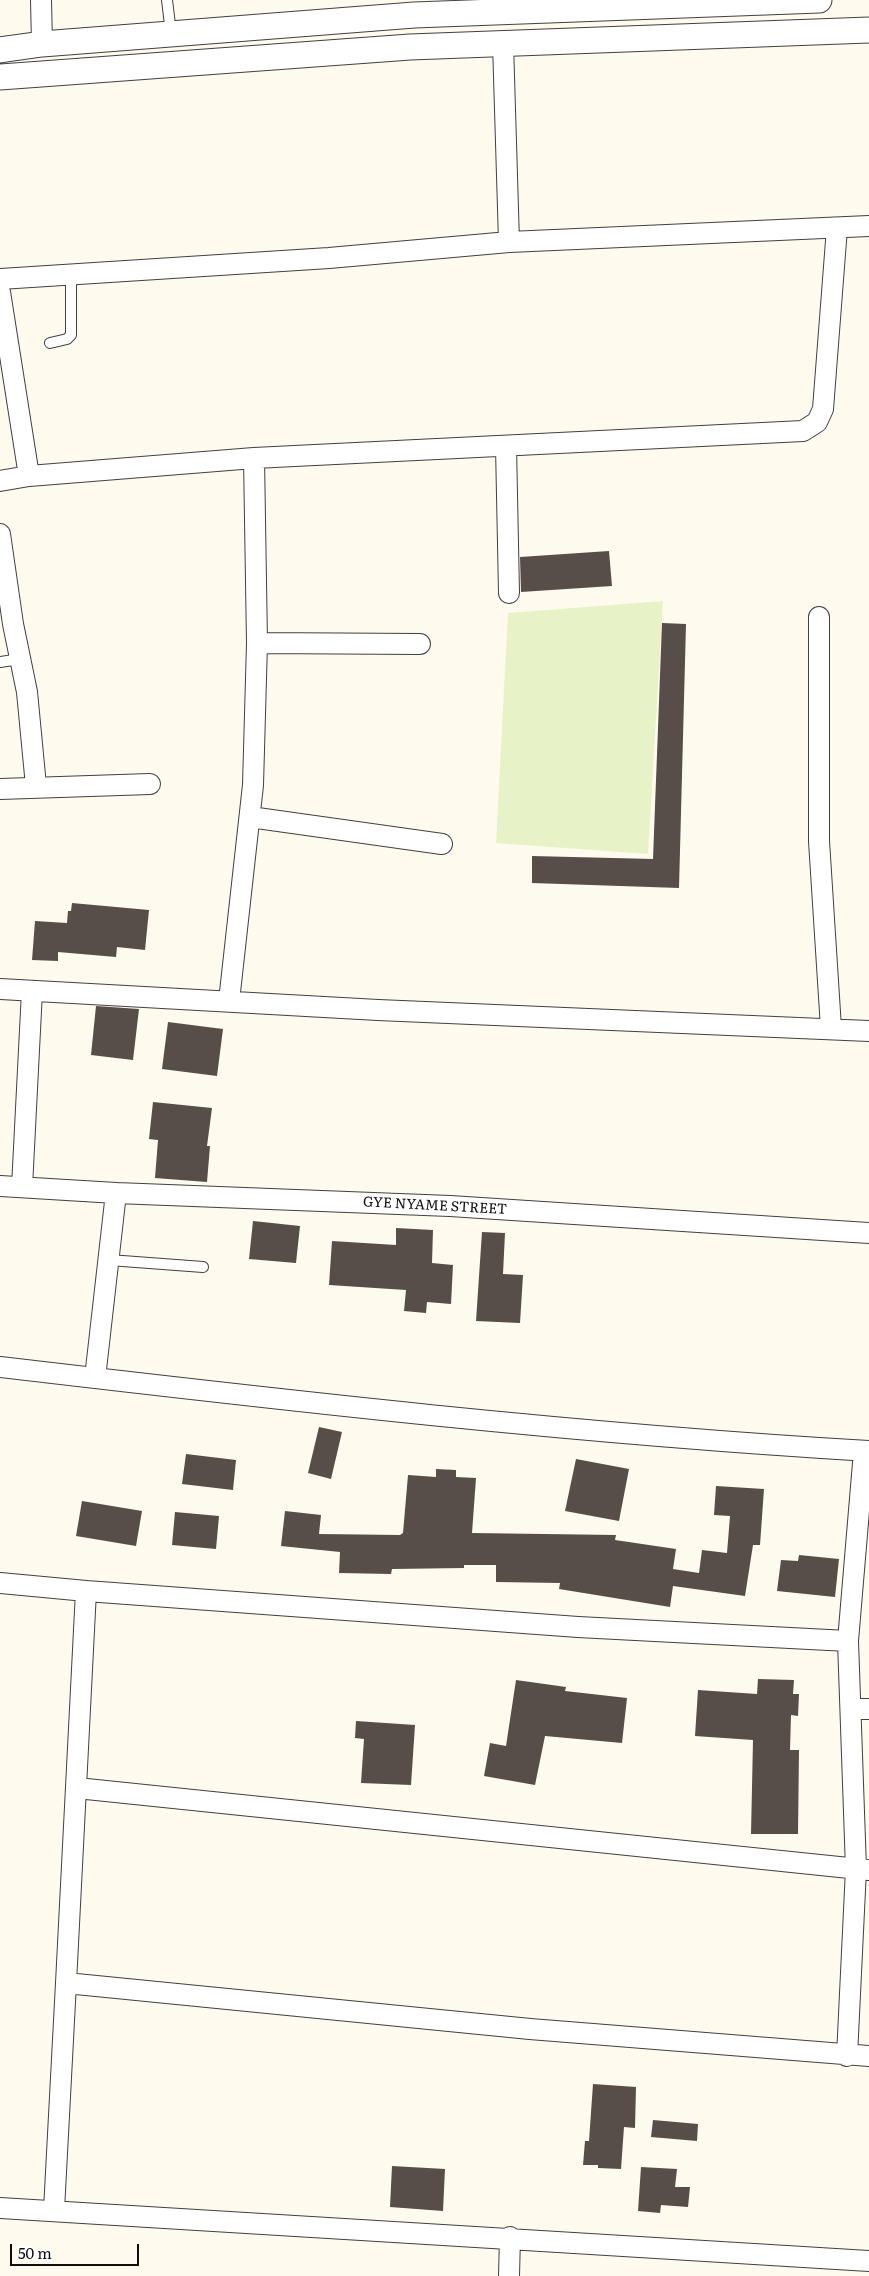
<!DOCTYPE html>
<html>
<head>
<meta charset="utf-8">
<style>
  body { margin:0 }
  #map { position:relative; width:869px; height:2276px; overflow:hidden; background:#fffaee; font-family:Literata,serif }
  canvas { display:block }
  .scale { position:absolute; left:10px; top:2244px; width:129px; height:22px; box-sizing:border-box; border:2px solid #0d0d0d; border-top:0; padding-left:6px; font-size:15px; line-height:18px; white-space:nowrap; color:#0d0d0d; -webkit-text-stroke:4px #fff; paint-order:stroke }
</style>
</head>
<body>
<div id="map">
<canvas width="869" height="2276"></canvas>
<div class="scale">50 m</div>
</div>
<script>
const context = document.querySelector('canvas').getContext('2d');
context.lineJoin = 'round';
function fillPath(path, color) { context.fillStyle = color; context.fill(path, 'evenodd'); }
function trace(path, color, width, dash) { context.strokeStyle = color; context.lineWidth = width; context.lineCap = dash ? 'butt' : 'round'; context.setLineDash(dash || []); context.stroke(path); }
function write(font, color, halo, rows, align = 'center') {
  context.font = font + ' Literata,serif'; context.lineWidth = 5; context.setLineDash([]); context.textBaseline = 'middle'; context.strokeStyle = halo; context.fillStyle = color; for (const [text, x, y, turn = 0] of rows) {
    context.save(); context.translate(x, y); context.rotate((+turn || 0) * Math.PI / 180); context.textAlign = isNaN(turn) ? turn : align; if (halo) context.strokeText(text, 0, 0); context.fillText(text, 0, 0); context.restore();
  }
}
const pitch = new Path2D(`
  M663 601 648 854 496 843 508 613Z`);
const building = new Path2D(`
  M609 551 612 586 521 592 520 557Z
  M662 623 686 624 679 888 532 883V856L653 859Z
  M72 903 149 910 145 950 117 947 116 957 58 952V961L32 960 35 921 67 923 68 911H71Z
  M96 1006 139 1009 133 1060 91 1055Z
  M168 1022 223 1029 217 1076 162 1069Z
  M153 1102 212 1108 207 1146H210L207 1182 155 1178 158 1140 149 1139Z
  M253 1221 300 1226 296 1263 249 1259Z
  M396 1228 433 1230 432 1263 453 1265 451 1304 427 1302 426 1313 404 1311 406 1290 329 1285 332 1241 396 1245Z
  M482 1232 505 1233 503 1274 523 1275 520 1323 476 1321Z
  M319 1427 342 1432 331 1479 308 1473Z
  M186 1454 236 1460 233 1490 182 1484Z
  M576 1459 629 1469 619 1521 565 1511Z
  M436 1469 456 1470V1477L476 1478 472 1533 616 1535 615 1540 676 1549 673 1569 699 1573 702 1550 727 1553 730 1516 714 1515 716 1486 764 1489 760 1545H753L745 1596 673 1586 670 1607 559 1589 560 1583 496 1582V1565H464V1568L392 1569 391 1574 339 1573 340 1552 281 1546 285 1511 321 1515 319 1534 400 1535 403 1533 408 1475 436 1477Z
  M82 1501 142 1511 136 1546 76 1536Z
  M175 1512 219 1516 216 1549 172 1545Z
  M799 1555 839 1559 835 1597 777 1591 781 1560 798 1561Z
  M758 1679 794 1680 793 1694H799L798 1716 791 1715 790 1750H799L798 1834H751L753 1740 695 1736 698 1690 757 1694Z
  M516 1680 566 1687 565 1691 627 1698 622 1743 545 1736 535 1785 484 1776 490 1743 506 1746Z
  M356 1721 415 1725 411 1785 361 1783 364 1739 355 1738Z
  M593 2084 636 2087 635 2128 624 2127 621 2169 598 2168V2165H583L585 2141H589Z
  M653 2120 698 2124 697 2141 651 2137Z
  M392 2166 445 2169 443 2211 390 2207Z
  M641 2167 677 2169 675 2187H690L688 2207 661 2205 660 2213 638 2211Z`);
const service = new Path2D(`
  M167 0 171 33
  M50 343 67 339 71 335V276
  M0 662 20 659
  M109 1260 203 1267`);
const minor = new Path2D(`
  M41 0 42 44
  M503 43 509 242
  M0 279 329 258 509 242 869 226
  M0 292 29 476
  M506 446 509 593
  M0 481 29 476 254 458 803 431 817 422 823 409 837 228
  M0 534 13 624 27 692 36 786
  M819 617V841L831 1028
  M257 643 420 644
  M0 789 150 784
  M250 817 442 844
  M0 989 378 1010 869 1031
  M229 1001 253 785 257 643 254 458
  M0 1186 116 1193 450 1206 869 1233
  M22 1187 32 991
  M0 1367C289 1401 578 1434 869 1451
  M95 1378 116 1193
  M0 1583 86 1591
  M848 1641 864 1451
  M851 1709H869
  M77 1788 869 1870
  M66 1983 86 1591 578 1627 848 1641 856 1869 847 2056
  M0 2208 869 2261
  M54 2210 66 1983 530 2029 869 2056
  M509 2276 510 2237`);
const tertiary = new Path2D(`
  M0 50 42 44 414 15 819 0
  M0 77 410 47 869 30`);
const streetNames = [
  ["GYE NYAME STREET",435,1206,3]
];
fillPath(pitch, '#e7f3c7');
fillPath(building, '#574d49');
trace(service, '#404040', 12);
trace(minor, '#404040', 22);
trace(tertiary, '#404040', 27);
trace(service, '#fff', 10);
trace(minor, '#fff', 20);
trace(tertiary, '#fff', 25);
write('14px', '#0d0d0d', '#fff', streetNames);
</script>
</body>
</html>
